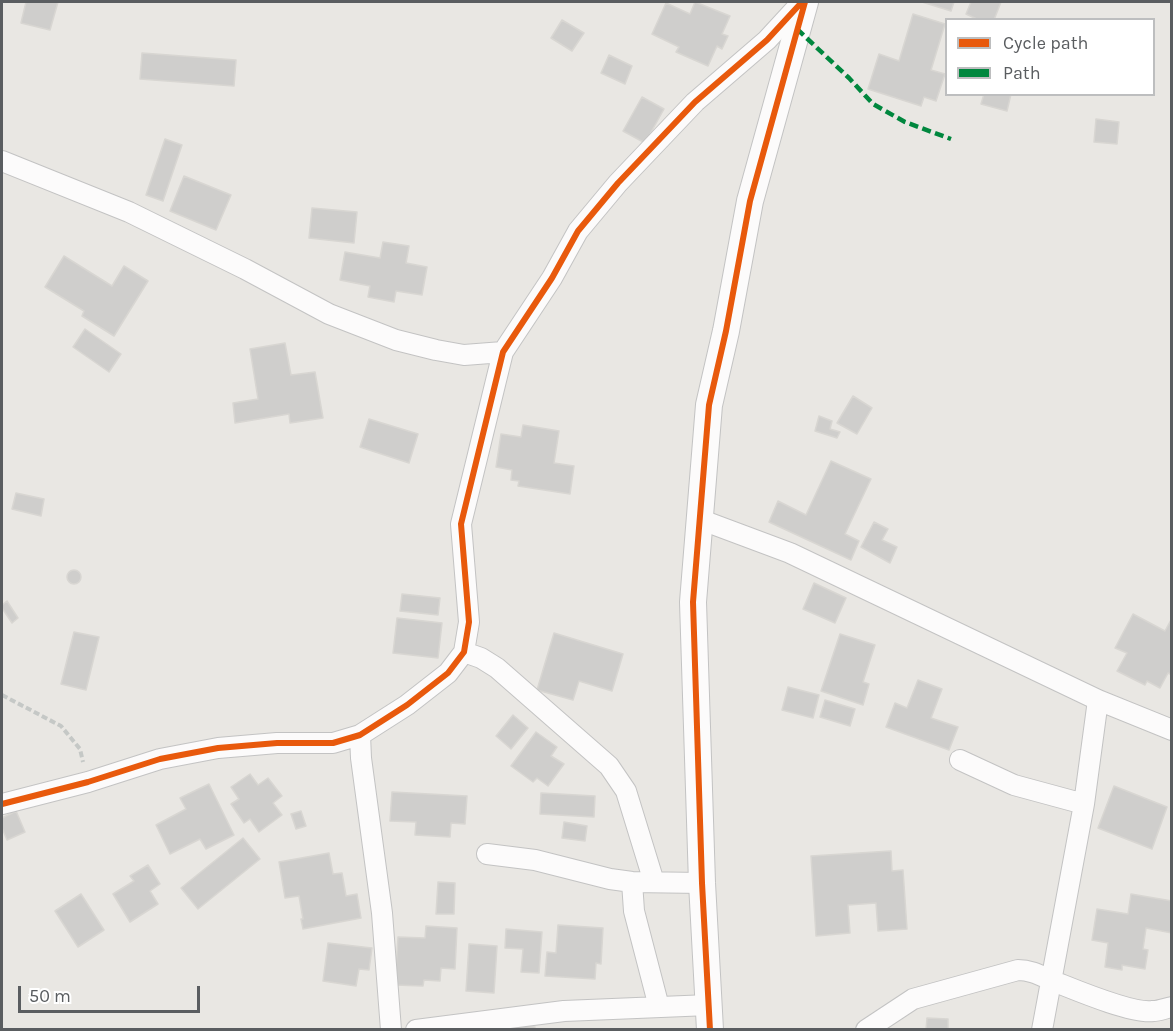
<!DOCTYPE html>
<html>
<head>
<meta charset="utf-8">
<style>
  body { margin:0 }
  #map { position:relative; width:1173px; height:1031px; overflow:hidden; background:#e9e7e3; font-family:Karla,sans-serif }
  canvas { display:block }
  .frame { position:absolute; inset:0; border:3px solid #5a5d60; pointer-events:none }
  .legend { position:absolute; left:945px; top:18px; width:210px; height:78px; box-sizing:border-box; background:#fff; border:2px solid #bdbebf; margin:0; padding:8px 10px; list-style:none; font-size:18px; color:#5a5d60 }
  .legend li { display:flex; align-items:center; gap:12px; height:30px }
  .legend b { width:30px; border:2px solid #bdbebf }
  .scale { position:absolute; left:18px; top:986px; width:182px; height:27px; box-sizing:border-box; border:3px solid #5a5d60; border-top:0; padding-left:8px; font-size:18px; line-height:21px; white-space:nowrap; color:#5a5d60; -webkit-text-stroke:4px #fff; paint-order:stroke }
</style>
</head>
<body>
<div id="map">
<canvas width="1173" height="1031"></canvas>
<div class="frame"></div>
<ul class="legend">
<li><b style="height:8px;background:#e8590c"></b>Cycle path</li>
<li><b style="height:8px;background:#00873e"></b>Path</li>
</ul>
<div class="scale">50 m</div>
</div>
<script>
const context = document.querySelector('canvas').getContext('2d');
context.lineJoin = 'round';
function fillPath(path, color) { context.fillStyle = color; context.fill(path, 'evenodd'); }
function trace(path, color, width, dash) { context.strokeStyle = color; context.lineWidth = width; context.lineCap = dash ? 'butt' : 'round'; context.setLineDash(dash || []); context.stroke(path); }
const building = new Path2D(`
  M26 2H58L50 30 21 23Z
  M695 2 730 16 722 34 728 36 722 49 717 46 708 66 676 52 679 47 652 34 666 3 690 14Z
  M922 2H954L951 11Z
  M971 2H1001L994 20H979L966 14Z
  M913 14 945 24 931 70 945 74 936 101 924 97 921 106 868 89 879 54 899 61Z
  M562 20 584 33 572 51 551 38Z
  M142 53 236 60 234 86 140 79Z
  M609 55 632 66 625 84 601 73Z
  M984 94H1011L1007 111 981 104Z
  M642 97 664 109 645 143 623 131Z
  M1096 119 1119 122 1117 144 1094 142Z
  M165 139 182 145 163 201 146 195Z
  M184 176 231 195 216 230 170 211Z
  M312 208 357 212 354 243 309 238Z
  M383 242 409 246 406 263 427 267 422 295 396 291 394 302 368 297 370 286 340 280 345 252 380 258Z
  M64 256 112 286 124 266 148 281 114 336 82 316 84 311 45 287Z
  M85 329 121 354 109 372 73 347Z
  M285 343 291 375 315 372 323 418 290 423 289 414 235 423 233 403 258 399 250 349Z
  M853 396 872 408 857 434 837 423Z
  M819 416 832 421 830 429 840 432 837 438 815 431Z
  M369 419 418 434 409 463 360 447Z
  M523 425 559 431 554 463 574 466 570 494 518 486 519 481 511 480 512 470 496 467 501 434 521 437Z
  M831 461 871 479 845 534 859 541 851 560 769 522 778 501 806 515Z
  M16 493 44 499 41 516 12 509Z
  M874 522 888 529 882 540 897 547 890 563 861 547Z
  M67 577a7 7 0 1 1 14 0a7 7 0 1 1-14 0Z
  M814 583 846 598 835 623 803 609Z
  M402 594 440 598 438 615 400 611Z
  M7 601 18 618 12 623 2 608V605Z
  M1133 614 1165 631 1172 618V675L1168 673 1160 688 1147 681 1145 685 1117 671 1127 653 1115 648Z
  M397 618 442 623 438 658 393 653Z
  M74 632 99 637 86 690 61 684Z
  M554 633 623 654 612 691 579 681 573 700 537 690Z
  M840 634 875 645 863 682 869 684 863 705 821 691Z
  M918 680 942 689 931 718 958 727 949 750 886 727 895 703 907 708Z
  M788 687 819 695 813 718 782 710Z
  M825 700 855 709 850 726 820 717Z
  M513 715 528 728 511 749 496 736Z
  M536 732 557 747 551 756 564 764 548 786 537 778 533 782 511 766Z
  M250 774 258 785 268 778 282 796 273 803 282 815 259 832 250 819 244 823 231 804 239 799 231 787Z
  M209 784 234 835 206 849 200 839 170 854 156 825 186 809 180 798Z
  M1114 786 1167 807 1152 849 1098 828Z
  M392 792 467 796 465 824 451 823 450 837 415 835 416 822 390 821Z
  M541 793 595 796 594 817 540 814Z
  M16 811 25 832 7 840 2 828V818Z
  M301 811 306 826 296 829 291 814Z
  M564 822 587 826 585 841 562 838Z
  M243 838 260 859 198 909 181 888Z
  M891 851 892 871 903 870 907 929 878 931 876 903 848 905 850 933 816 936 811 856Z
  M329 853 333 874 342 873 346 896 357 894 361 918 303 929 301 919H303L299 896 285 898 279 862Z
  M148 865 160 884 150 891 158 904 130 922 113 894 134 881 130 876Z
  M438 882 455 883 454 914H436Z
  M81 894 104 930 78 947 55 911Z
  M1131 894 1172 901V933L1146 928 1143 949 1148 950 1145 969 1122 965V970L1105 967 1108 943 1092 940 1097 909 1128 914Z
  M558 925 603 928 601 964 596 963 595 979 545 976 547 952 556 953Z
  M426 926 457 928 455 969 441 968 440 981 424 980 423 986 395 985 398 937 425 938Z
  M506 929 542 932 539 973 521 972 523 949 505 948Z
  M328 943 372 948 369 970 359 969 356 986 323 981Z
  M469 944 497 946 494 993 466 991Z
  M927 1018 948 1019V1030H926Z
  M511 1025 535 1027 534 1030H510Z`);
const path = new Path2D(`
  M2 695 61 726 80 749 83 762`);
const minor = new Path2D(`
  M2 161 129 212 245 269 329 314 396 340 436 350 464 355 503 352
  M699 519 790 553 1098 700 1172 730
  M464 652 481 658 497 668 609 766 626 791 654 882
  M360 735 361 758 382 913 391 1030
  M960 760 1014 785 1084 804
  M2 804 88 782 160 759 218 748 277 743H333L360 735 407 705 448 673 464 652 469 622 461 524 503 352 552 278 578 231 618 183 695 102 767 40 802 2
  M487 854 535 860 610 879 632 882 702 883
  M632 882 634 911 659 1007
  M416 1030 564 1011 709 1005
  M866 1030 913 999 1018 970C1033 970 1043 977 1058 983 1078 991 1133 1014 1153 1011 1159 1011 1166 1008 1172 1007
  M1042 1030 1084 804 1098 700`);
const tertiary = new Path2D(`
  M710 1030 702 883 693 602 709 405 726 331 750 201 805 2`);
const quiet = new Path2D(`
  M797 29 849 78 873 104 905 122 951 139`);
const cycleway = new Path2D(`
  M2 804 88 782 160 759 218 748 277 743H333L360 735 407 705 448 673 464 652 469 622 461 524 503 352 552 278 578 231 618 183 695 102 767 40 802 2
  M710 1030 702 883 693 602 709 405 726 331 750 201 805 2`);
fillPath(building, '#cfcecc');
trace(building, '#d8d6d2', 1.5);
trace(minor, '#c3c3c3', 22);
trace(tertiary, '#c3c3c3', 28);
trace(path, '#c5c8c6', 4, [6, 3]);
trace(minor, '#fcfbfb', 20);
trace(tertiary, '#fcfbfb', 26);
trace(quiet, '#00873e', 4.5, [9, 4.5]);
trace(cycleway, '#e8590c', 6);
</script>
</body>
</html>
